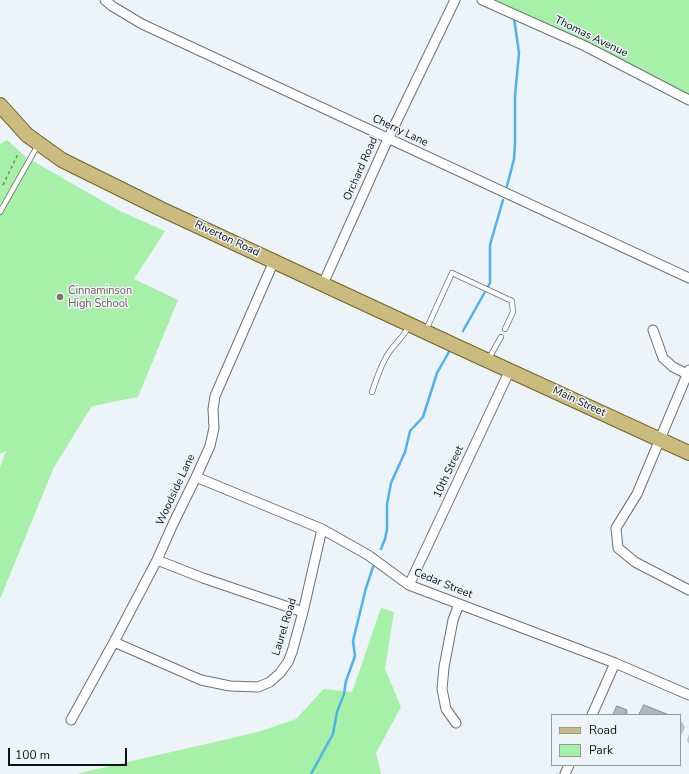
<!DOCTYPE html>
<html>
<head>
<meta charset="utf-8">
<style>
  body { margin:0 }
  #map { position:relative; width:689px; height:774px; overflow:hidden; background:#ecf3f9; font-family:"Nunito Sans",sans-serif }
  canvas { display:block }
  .legend { position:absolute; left:551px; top:714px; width:130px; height:52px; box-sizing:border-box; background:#ecf3f9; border:1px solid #94999d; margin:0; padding:5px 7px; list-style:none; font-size:12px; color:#0f1214 }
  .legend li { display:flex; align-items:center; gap:8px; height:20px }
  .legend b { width:20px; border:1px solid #94999d }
  .scale { position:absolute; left:8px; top:748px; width:119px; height:18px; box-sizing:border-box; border:2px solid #0f1214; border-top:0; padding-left:5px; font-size:12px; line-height:14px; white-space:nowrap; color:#0f1214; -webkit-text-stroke:3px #ecf3f9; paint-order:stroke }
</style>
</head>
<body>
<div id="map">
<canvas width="689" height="774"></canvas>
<ul class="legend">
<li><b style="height:5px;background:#cabb7e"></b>Road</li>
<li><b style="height:11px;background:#a7f0a7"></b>Park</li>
</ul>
<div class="scale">100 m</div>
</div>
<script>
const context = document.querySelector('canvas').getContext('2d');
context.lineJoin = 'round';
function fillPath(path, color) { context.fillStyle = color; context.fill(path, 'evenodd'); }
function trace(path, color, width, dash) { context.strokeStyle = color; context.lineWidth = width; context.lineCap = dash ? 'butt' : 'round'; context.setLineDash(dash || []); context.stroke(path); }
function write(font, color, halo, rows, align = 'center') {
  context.font = font + ' "Nunito Sans",sans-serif'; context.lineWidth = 3; context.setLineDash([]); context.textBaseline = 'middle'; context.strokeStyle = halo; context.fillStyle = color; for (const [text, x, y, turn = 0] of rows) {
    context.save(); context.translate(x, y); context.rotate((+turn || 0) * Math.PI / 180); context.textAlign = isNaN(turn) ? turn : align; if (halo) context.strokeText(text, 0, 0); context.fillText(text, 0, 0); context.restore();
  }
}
const green = new Path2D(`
  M480 0H689V98Z
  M7 140 26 157 118 210 165 231 134 279 178 300 138 397 92 406 54 467 0 599V468L6 451 0 454V144Z
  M381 608 394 612 385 669 401 707 376 753 381 774H76L258 732 296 719 324 689 352 692Z`);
const shadow = new Path2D(`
  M627 711 629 715H614Z
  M680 721 682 722 685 727 681 736H680Z
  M689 734V744L687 740Z`);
const stream = new Path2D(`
  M507 186 514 159 515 144V96L519 53 514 18
  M463 331 490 283V245L503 200
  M381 549 385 539 387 529V504L391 483 405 452 410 431 423 417 437 373 450 350
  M311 774 333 734 337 712 344 694 346 681 355 656 353 641 366 588 373 567`);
const building = new Path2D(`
  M644 705 669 715H639Z
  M617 706 627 710 625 715H613Z`);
const path = new Path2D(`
  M3 185 18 154`);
const lane = new Path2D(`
  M0 212 38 145
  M426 330 452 273 512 301 513 312 505 329
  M488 360 501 337
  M372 392C377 378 381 363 390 351 396 343 404 336 409 326`);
const street = new Path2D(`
  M105 0 112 6 142 24 689 278
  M482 0 585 46 689 100
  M323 284 388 139 455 0
  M653 330 663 358 673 367 687 374
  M689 370 637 494 616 528 618 548 635 562 689 590
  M196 477 322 529 368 555 409 585 615 663 689 695
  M157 560 203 578 303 612
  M409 585 510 370
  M114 642 201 680 230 686 258 687 270 682 280 673 288 662 292 652 303 612 322 529
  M592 715 615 663
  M71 720 114 642 157 560 173 524 196 477 210 446 214 428 213 409 215 396 274 261
  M456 723 446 709 442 689 444 667 453 620 459 604
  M565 774 569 765`);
const primary = new Path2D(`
  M0 105 27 135 62 160 70 164 161 209 458 347 689 453`);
const markers = [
  [60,297,4,"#8d6e63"]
];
const streetNames = [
  ["Thomas Avenue",591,37,26],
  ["Cherry Lane",400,131,25],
  ["Orchard Road",361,169,-66],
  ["Riverton Road",227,239,25],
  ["Main Street",579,402,25],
  ["10th Street",449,472,-65],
  ["Woodside Lane",176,490,-65],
  ["Cedar Street",443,584,22],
  ["Laurel Road",285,627,-73]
];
const educationNames = [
  ["Cinnaminson",68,291],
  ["High School",68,304]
];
fillPath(green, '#a7f0a7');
fillPath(shadow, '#0003');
trace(stream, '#50b1ed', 2.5);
fillPath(building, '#b1b8bd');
trace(building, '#858c91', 1);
trace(lane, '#6b7176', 6);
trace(street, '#6b7176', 11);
trace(primary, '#726221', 16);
trace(path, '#757a7d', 1.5, [3, 3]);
trace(lane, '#fff', 4.5);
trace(street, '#fff', 9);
trace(primary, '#cabb7e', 14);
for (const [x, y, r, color] of markers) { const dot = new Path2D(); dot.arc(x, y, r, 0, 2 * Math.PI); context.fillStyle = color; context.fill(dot); trace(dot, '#ecf3f9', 1.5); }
write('11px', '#0f1214', '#ecf3f9', streetNames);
write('11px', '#785e54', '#ecf3f9', educationNames, 'left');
</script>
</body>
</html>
